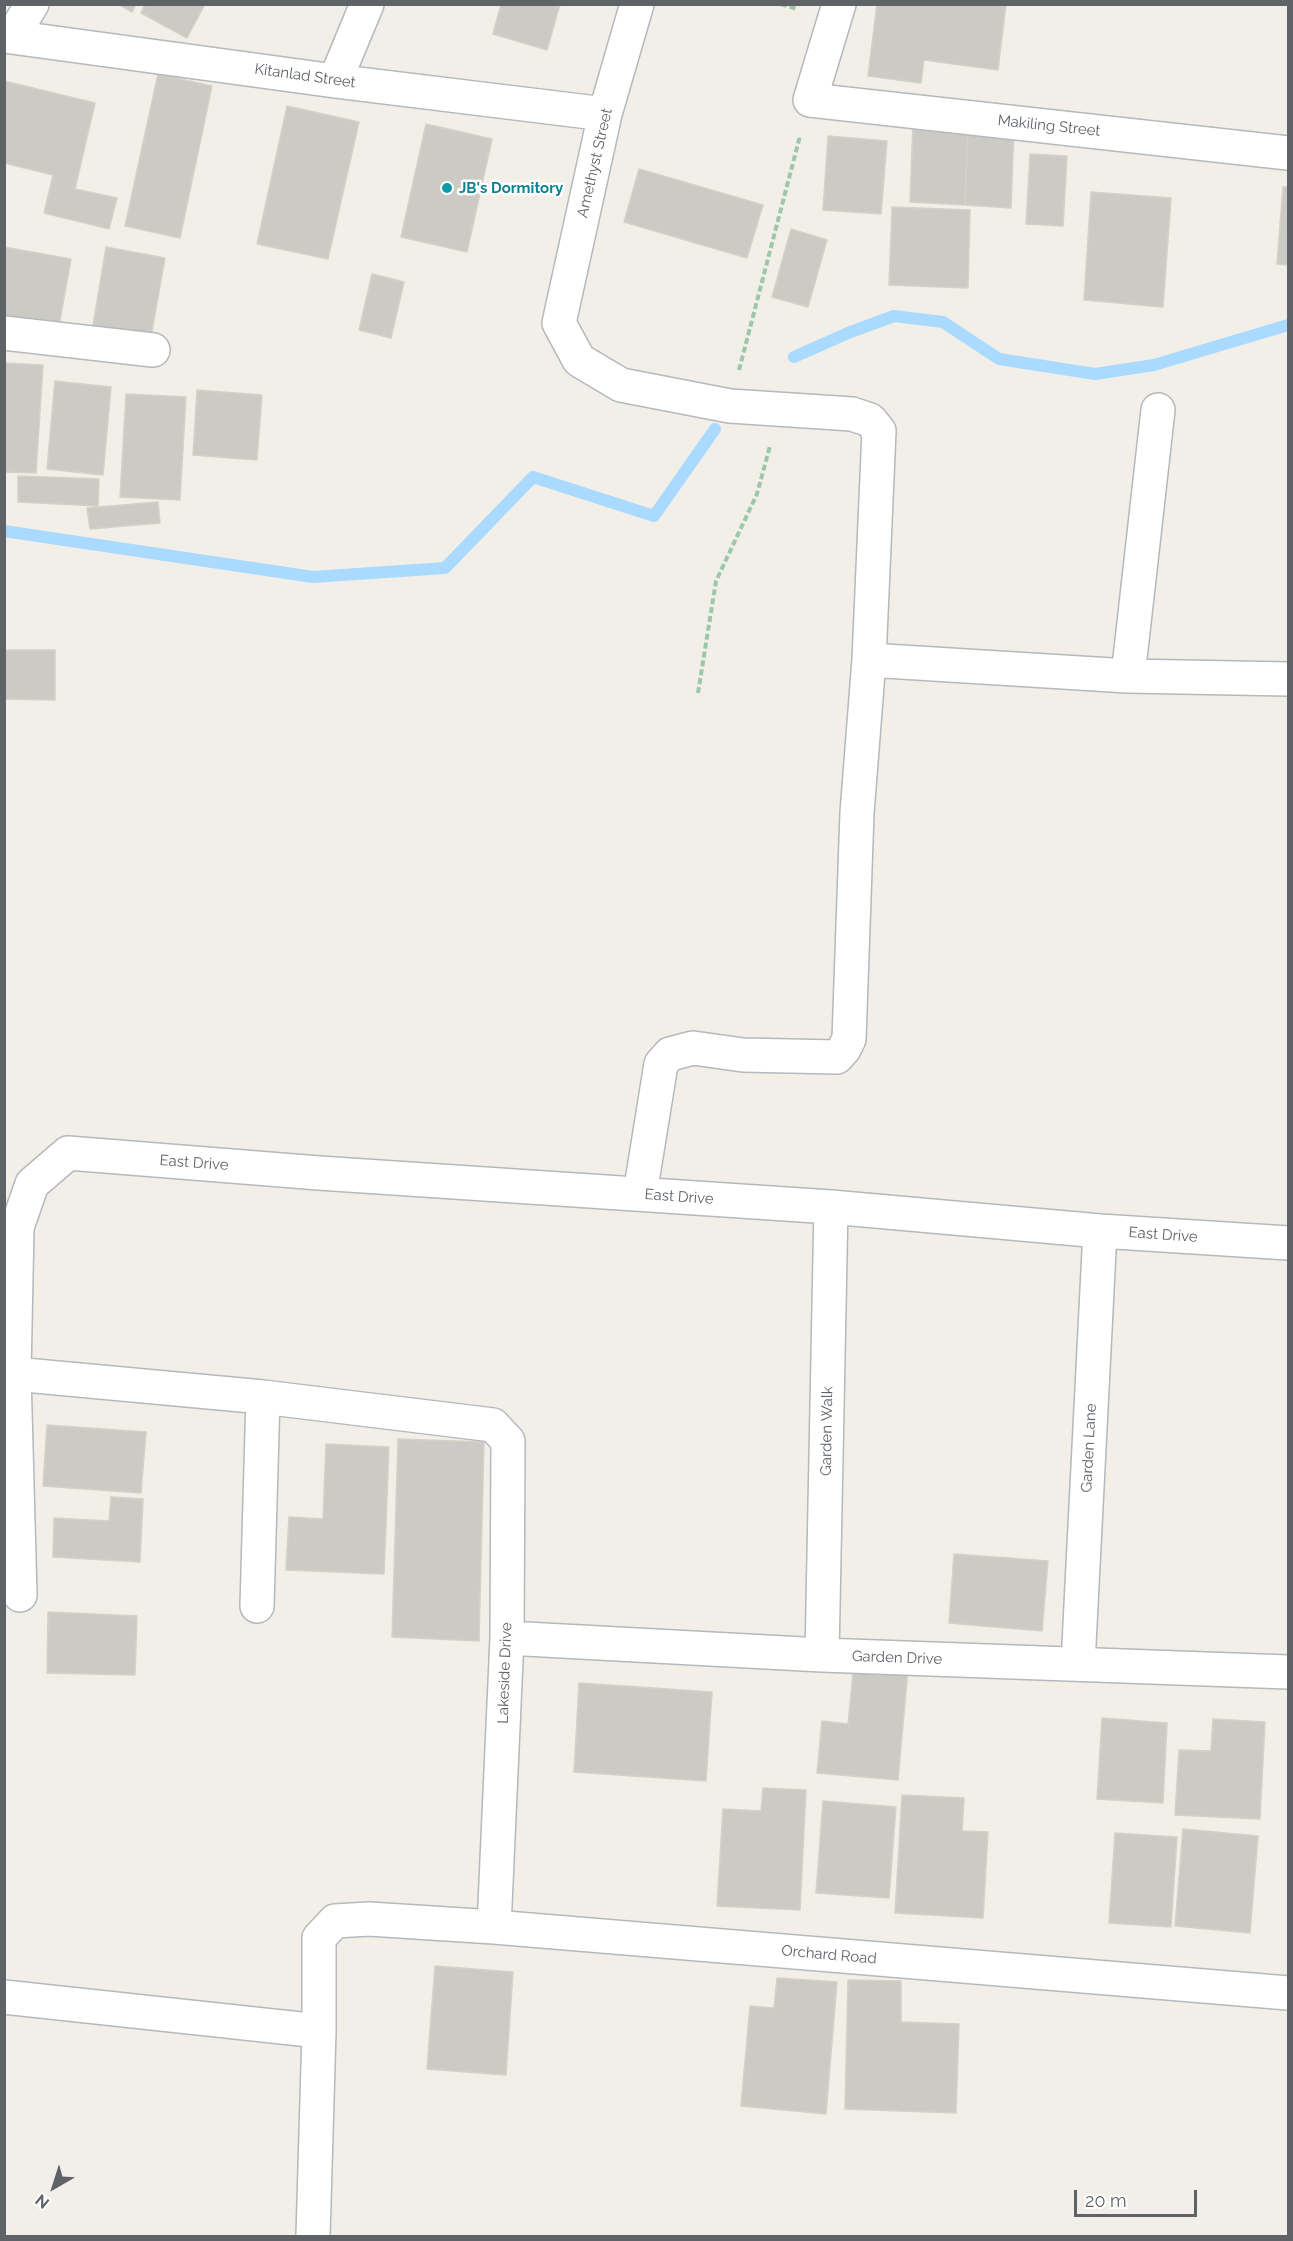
<!DOCTYPE html>
<html>
<head>
<meta charset="utf-8">
<style>
  body { margin:0 }
  #map { position:relative; width:1293px; height:2241px; overflow:hidden; background:#f1efe8; font-family:Raleway,sans-serif }
  canvas { display:block }
  .frame { position:absolute; inset:0; border:6px solid #5f6368; pointer-events:none }
  .north { position:absolute; left:24px; top:2157px; width:60px; height:60px; -webkit-text-stroke:4px #fff; paint-order:stroke; rotate:219deg; font-size:16px; font-weight:700; line-height:24px; text-align:center; color:#5f6368 }
  .north::after { content:''; display:block; margin:auto; width:21px; height:27px; background:#5f6368; clip-path:polygon(50% 0,100% 100%,50% 72%,0 100%) }
  .scale { position:absolute; left:1074px; top:2190px; width:123px; height:27px; box-sizing:border-box; border:3px solid #5f6368; border-top:0; padding-left:8px; font-size:18px; line-height:21px; white-space:nowrap; color:#5f6368; -webkit-text-stroke:4px #fff; paint-order:stroke }
</style>
</head>
<body>
<div id="map">
<canvas width="1293" height="2241"></canvas>
<div class="frame"></div>
<div class="north">N</div>
<div class="scale">20 m</div>
</div>
<script>
const context = document.querySelector('canvas').getContext('2d');
context.lineJoin = 'round';
function trace(path, color, width, dash) { context.strokeStyle = color; context.lineWidth = width; context.lineCap = dash ? 'butt' : 'round'; context.setLineDash(dash || []); context.stroke(path); }
function fillPath(path, color) { context.fillStyle = color; context.fill(path, 'evenodd'); }
function write(font, color, halo, rows, align = 'center') {
  context.font = font + ' Raleway,sans-serif'; context.lineWidth = 5; context.setLineDash([]); context.textBaseline = 'middle'; context.strokeStyle = halo; context.fillStyle = color; for (const [text, x, y, turn = 0] of rows) {
    context.save(); context.translate(x, y); context.rotate((+turn || 0) * Math.PI / 180); context.textAlign = isNaN(turn) ? turn : align; if (halo) context.strokeText(text, 0, 0); context.fillText(text, 0, 0); context.restore();
  }
}
const stream = new Path2D(`
  M794 357 848 333 894 316 943 322 999 359 1095 374 1154 365 1288 325
  M4 531 313 577 445 568 533 477 654 516 715 429`);
const building = new Path2D(`
  M118 4H136L132 12Z
  M145 4H205L187 38 141 13Z
  M501 4H560L547 50 493 34Z
  M877 4H1006L998 70 924 60 921 83 868 76Z
  M158 74 212 86 180 238 125 226Z
  M4 81 95 103 75 189 117 198 109 229 44 213 53 175 4 163Z
  M287 106 359 122 328 259 257 244Z
  M913 123 968 125 965 205 910 202Z
  M426 124 492 139 467 252 401 237Z
  M968 125 1014 127 1011 208 965 205Z
  M828 136 887 141 881 214 823 210Z
  M1030 154 1067 156 1063 226 1026 224Z
  M639 169 763 205 747 258 624 222Z
  M1283 187H1288V265L1277 264Z
  M1091 192 1171 198 1163 307 1084 300Z
  M892 207 970 210 968 288 889 285Z
  M791 229 827 240 808 307 772 297Z
  M4 247 71 259 58 332 4 322Z
  M106 247 165 258 150 342 92 331Z
  M372 274 404 282 391 338 359 330Z
  M4 363 43 365 36 473 4 472Z
  M55 381 111 387 103 475 47 469Z
  M197 390 262 395 257 460 193 455Z
  M126 394 186 397 180 500 120 497Z
  M18 476 99 479 98 506 18 502Z
  M158 502 160 523 90 529 87 508Z
  M4 650H55V700L4 699Z
  M47 1425 146 1432 141 1493 43 1486Z
  M398 1439 484 1442 479 1641 392 1637Z
  M326 1444 389 1447 384 1574 286 1570 289 1517 323 1519Z
  M111 1497 143 1499 140 1562 53 1557 54 1518 109 1521Z
  M954 1554 1048 1561 1042 1631 949 1623Z
  M48 1612 137 1616 135 1675 47 1673Z
  M854 1663 908 1669 898 1780 817 1773 822 1721 848 1724Z
  M579 1683 712 1692 706 1781 574 1772Z
  M1102 1718 1167 1723 1163 1803 1097 1799Z
  M1213 1719 1265 1722 1260 1819 1175 1815 1179 1750 1211 1751Z
  M763 1788 806 1790 800 1910 717 1906 723 1809 761 1811Z
  M902 1795 964 1798 962 1831 988 1832 983 1918 895 1913Z
  M823 1801 896 1807 889 1898 816 1893Z
  M1183 1829 1258 1836 1250 1933 1175 1926Z
  M1115 1833 1177 1837 1171 1927 1109 1923Z
  M435 1966 513 1972 506 2075 427 2069Z
  M777 1978 837 1982 826 2114 741 2106 750 2006 774 2008Z
  M848 1980 901 1981V2022L959 2024 956 2113 845 2109Z`);
const path = new Path2D(`
  M781 4 797 9
  M739 370 800 136
  M698 693 716 581 757 494 770 446`);
const street = new Path2D(`
  M637 4 605 114 559 323 579 360 621 385 730 406 852 414 870 420 879 431 869 660 857 813 849 1039 844 1049 837 1057 743 1055 693 1048 670 1054 661 1064 640 1194
  M839 4 810 100 1288 153
  M4 36 335 81 605 114
  M12 37 32 4
  M335 81 367 4
  M4 333 153 350
  M869 660 1128 676 1288 679
  M1128 676 1158 410
  M14 1374 263 1397 493 1425 508 1441 507 1638 494 1927
  M20 1595 14 1374 17 1227 32 1184 68 1153 319 1173 831 1207 1100 1231 1288 1243
  M257 1606 263 1397
  M507 1638 822 1655 1288 1672
  M822 1655 831 1207
  M1078 1664 1100 1231
  M4 1997 319 2031
  M313 2236 319 2031V1938L335 1921 369 1919 494 1927 1288 1993`);
const markers = [
  [447,188,6,"#0f9aa8"]
];
const streetNames = [
  ["Kitanlad Street",305,76,8],
  ["Makiling Street",1049,126,6],
  ["Amethyst Street",595,163,-77],
  ["East Drive",194,1163,4],
  ["East Drive",679,1197,4],
  ["East Drive",1163,1235,4],
  ["Garden Walk",827,1431,-89],
  ["Garden Lane",1089,1448,-87],
  ["Garden Drive",897,1658,2],
  ["Lakeside Drive",505,1673,-88],
  ["Orchard Road",829,1955,5]
];
const cultureNames = [
  ["JB's Dormitory",459,188]
];
trace(stream, '#aadaff', 12);
fillPath(building, '#cccac5');
trace(building, '#d6d1c6', 1.5);
trace(street, '#b5b8bc', 36);
trace(path, '#9cc7a9', 4, [6, 3]);
trace(street, '#fff', 33);
for (const [x, y, r, color] of markers) { const dot = new Path2D(); dot.arc(x, y, r, 0, 2 * Math.PI); context.fillStyle = color; context.fill(dot); trace(dot, '#fff', 2); }
write('15px', '#5f6368', '#fff', streetNames);
write('bold 15px', '#0d838f', '#fff', cultureNames, 'left');
</script>
</body>
</html>
